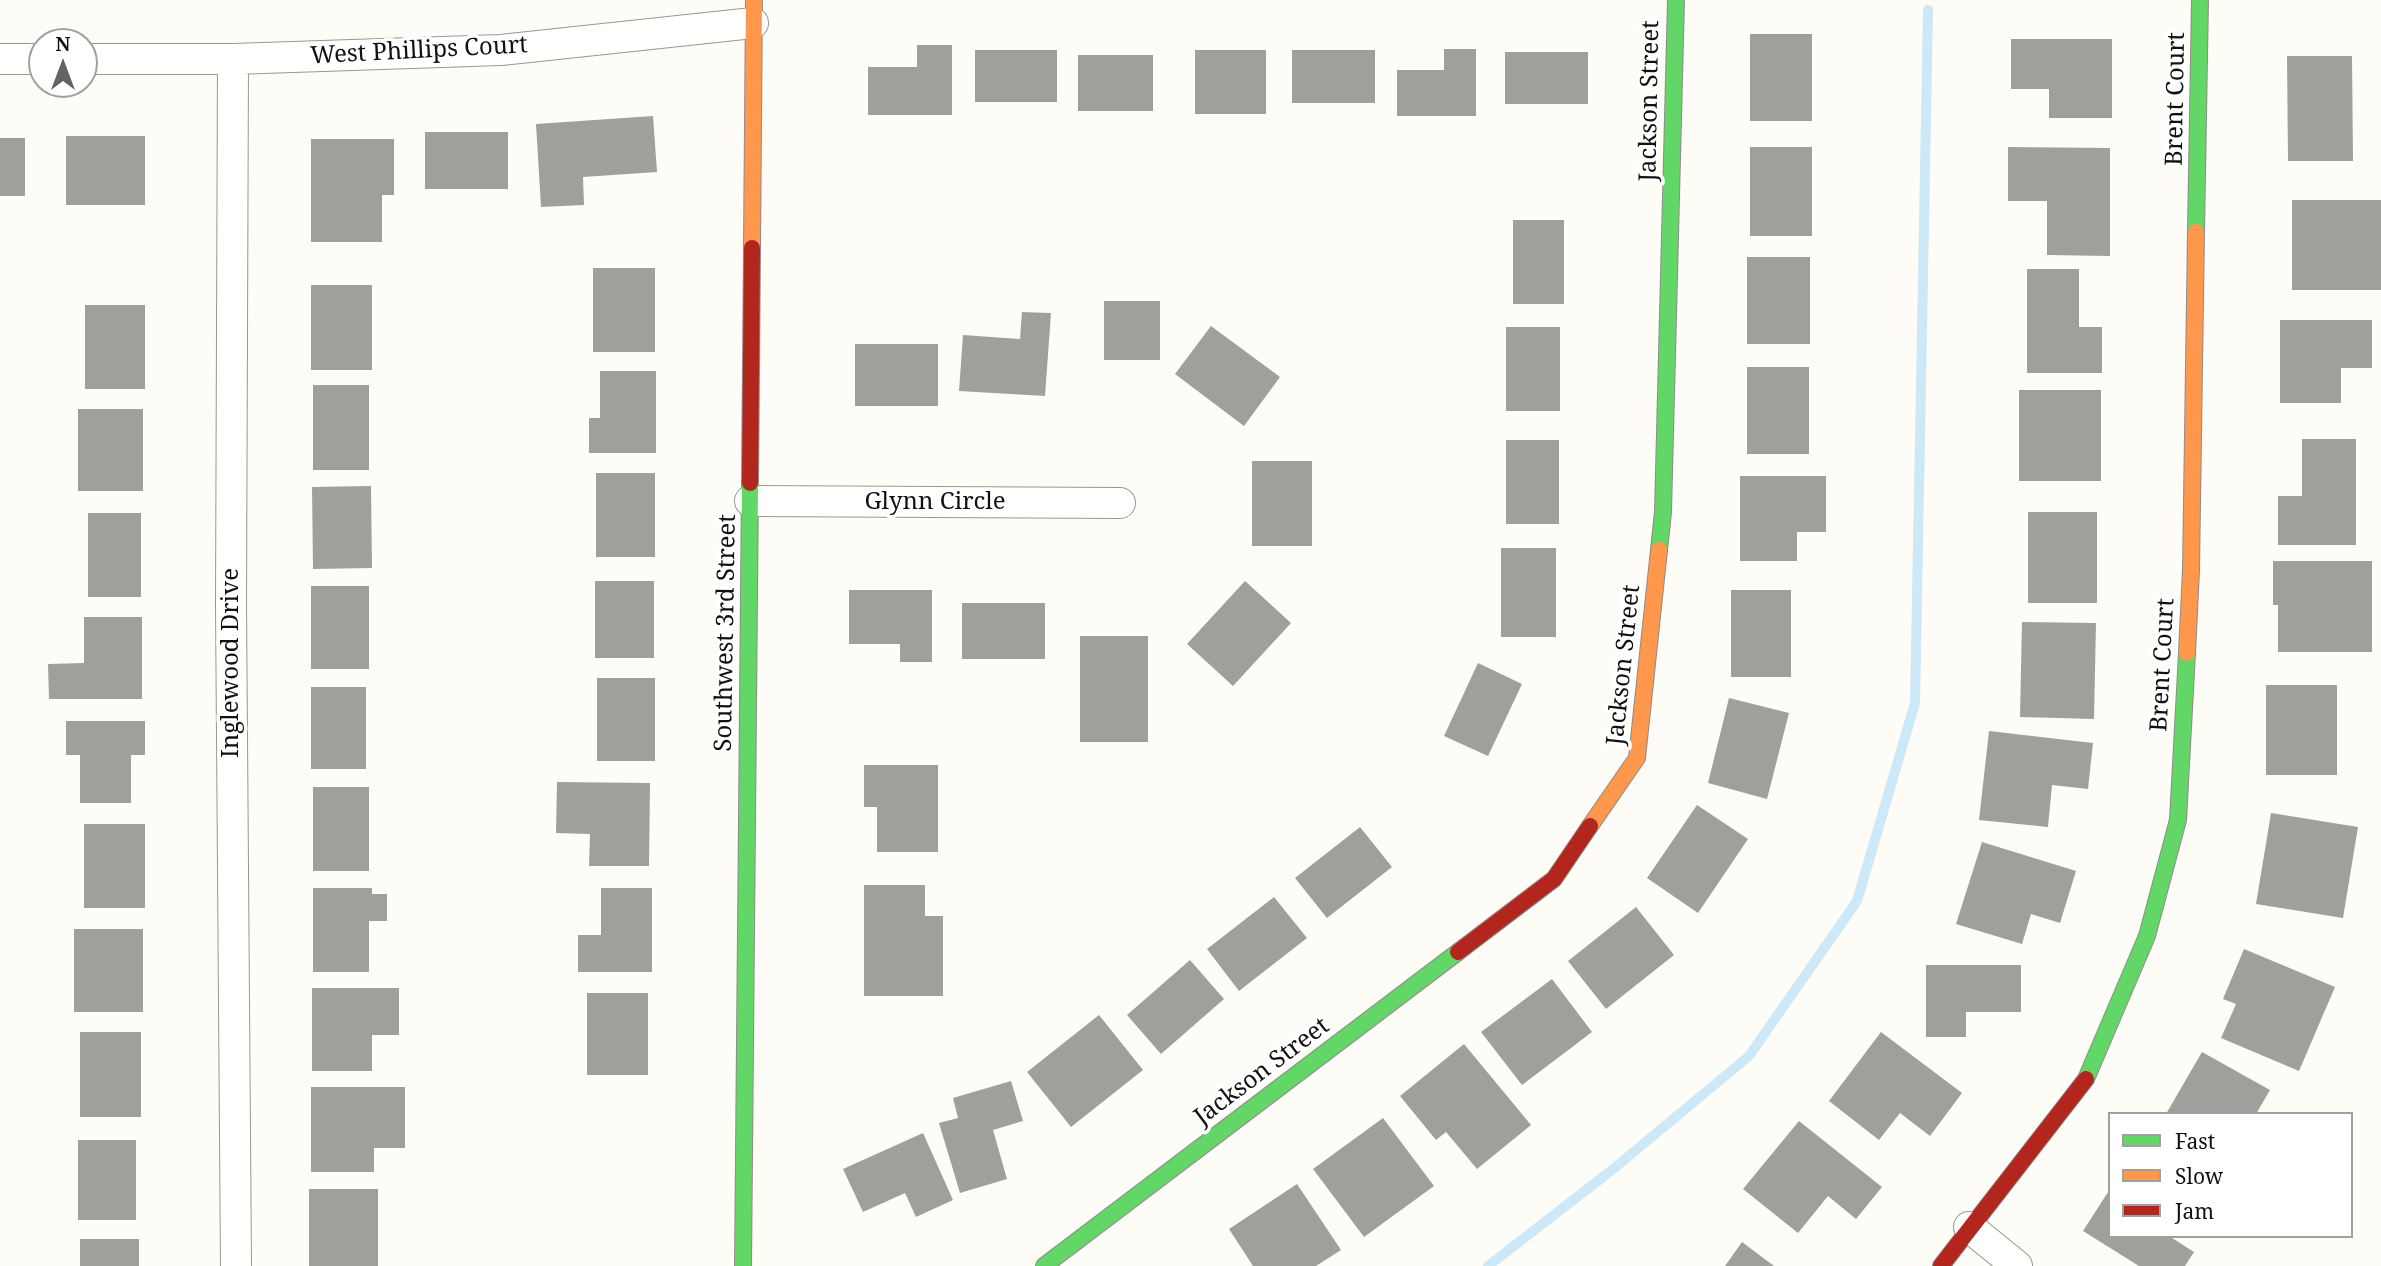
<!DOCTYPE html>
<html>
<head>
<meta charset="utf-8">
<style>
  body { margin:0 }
  #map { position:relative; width:2381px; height:1266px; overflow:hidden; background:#fdfcf7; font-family:"Noto Serif",serif }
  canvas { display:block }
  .legend { position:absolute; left:2108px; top:1112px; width:245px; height:126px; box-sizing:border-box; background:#fff; border:2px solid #a0a0a0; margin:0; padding:9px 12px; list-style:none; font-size:21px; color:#111 }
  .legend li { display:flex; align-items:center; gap:14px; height:35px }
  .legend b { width:35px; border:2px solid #a0a0a0 }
  .north { position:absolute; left:28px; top:28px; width:70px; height:70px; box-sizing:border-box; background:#fff; border:2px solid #a0a0a0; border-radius:50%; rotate:0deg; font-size:19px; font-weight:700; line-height:28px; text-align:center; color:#111 }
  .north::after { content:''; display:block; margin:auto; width:24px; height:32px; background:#646362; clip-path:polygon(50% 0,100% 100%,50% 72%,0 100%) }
</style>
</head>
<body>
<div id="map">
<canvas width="2381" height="1266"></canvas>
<ul class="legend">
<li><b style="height:9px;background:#63d668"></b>Fast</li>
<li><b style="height:9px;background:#ff974d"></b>Slow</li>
<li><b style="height:9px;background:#b3261e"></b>Jam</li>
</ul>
<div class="north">N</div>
</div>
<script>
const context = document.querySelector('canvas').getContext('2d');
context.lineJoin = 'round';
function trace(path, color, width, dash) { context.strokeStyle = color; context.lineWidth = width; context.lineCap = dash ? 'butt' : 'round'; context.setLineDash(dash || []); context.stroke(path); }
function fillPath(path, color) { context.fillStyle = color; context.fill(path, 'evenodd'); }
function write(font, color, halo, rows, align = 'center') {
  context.font = font + ' "Noto Serif",serif'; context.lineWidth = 7; context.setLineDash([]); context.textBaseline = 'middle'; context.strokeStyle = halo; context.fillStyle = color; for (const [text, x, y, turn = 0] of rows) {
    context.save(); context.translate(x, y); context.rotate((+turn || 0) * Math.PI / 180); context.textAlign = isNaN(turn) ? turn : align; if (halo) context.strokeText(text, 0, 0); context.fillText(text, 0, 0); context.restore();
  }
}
const stream = new Path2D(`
  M1488 1266 1612 1170 1749 1056 1857 901 1915 703 1928 10`);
const building = new Path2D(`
  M1750 34H1812V121H1750Z
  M2011 39H2112V118H2049V89H2011Z
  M917 45H952V115H868V67H917Z
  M1444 49H1476V116H1397V70H1444Z
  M975 50H1057V102H975Z
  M1195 50H1266V114H1195Z
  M1292 50H1375V103H1292Z
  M1505 52H1588V104H1505Z
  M1078 55H1153V111H1078Z
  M2287 56H2352L2353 161H2288Z
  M653 116 657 172 583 177 584 205 541 207 536 124Z
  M425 132H508V189H425Z
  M66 136H145V205H66Z
  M0 138H25V196H0Z
  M311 139H394V195H382V242H311Z
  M1750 147H1812V236H1750Z
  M2008 147 2110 148V256L2047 255V201H2008Z
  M2292 200H2381V290H2292Z
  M1513 220H1564V304H1513Z
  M1747 257H1810V344H1747Z
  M593 268H655V352H593Z
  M2027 269H2079V327H2102V373H2027Z
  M311 285H372V370H311Z
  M1104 301H1160V360H1104Z
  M85 305H145V389H85Z
  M1022 312 1051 313 1045 396 959 391 963 335 1020 339Z
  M2280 320H2372V368H2341V403H2280Z
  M1211 326 1280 377 1244 426 1175 374Z
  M1506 327H1560V411H1506Z
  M855 344H938V406H855Z
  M1747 367H1809V454H1747Z
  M600 371H656V453H589V418H600Z
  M313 385H369V470H313Z
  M2019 390H2101V481H2019Z
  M78 409H143V491H78Z
  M2302 439H2356V545H2278V496H2302Z
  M1506 440H1559V524H1506Z
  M1252 461H1312V546H1252Z
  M596 473H655V557H596Z
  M1740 476H1826V532H1797V561H1740Z
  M371 486 372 568 313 569 312 487Z
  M2028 512H2097V603H2028Z
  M88 513H141V597H88Z
  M1501 548H1556V637H1501Z
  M2273 561H2372V652H2278V605H2273Z
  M595 581H654V658H595Z
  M1245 581 1291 623 1233 686 1187 644Z
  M311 586H369V669H311Z
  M849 590H932V662H900V644H849Z
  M1731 590H1791V677H1731Z
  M962 603H1045V659H962Z
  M84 617H142V699H49L48 664 84 663Z
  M2022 622 2096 623 2094 719 2020 717Z
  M1080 636H1148V742H1080Z
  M1478 663 1522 684 1488 756 1444 736Z
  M597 678H655V761H597Z
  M2266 685H2337V775H2266Z
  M311 687H366V769H311Z
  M1729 698 1789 713 1767 799 1708 783Z
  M66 721H145V755H131V803H80V755H66Z
  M1989 731 2093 743 2088 789 2052 785 2048 827 1979 820Z
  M864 765H938V852H877V807H864Z
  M557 782 650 783 649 866H589L590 834 556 833Z
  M313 787H369V871H313Z
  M1697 805 1748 839 1698 913 1647 878Z
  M2271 813 2358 827 2343 918 2256 904Z
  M84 824H145V908H84Z
  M1360 827 1392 867 1327 918 1295 878Z
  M1982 842 2076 871 2060 923 2031 914 2022 944 1956 924Z
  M864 885H925V916H943V996H864Z
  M313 888H372V894H387V921H369V972H313Z
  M601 888H652V972H578V935H601Z
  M1274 897 1307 938 1239 991 1207 949Z
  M1636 907 1674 955 1606 1009 1568 961Z
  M74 929H143V1012H74Z
  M2244 949 2335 987 2299 1071 2221 1038 2236 1004 2223 999Z
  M1190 960 1224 999 1161 1054 1127 1015Z
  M1926 965H2021V1012H1966V1037H1926Z
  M1552 979 1592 1032 1522 1085 1481 1032Z
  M312 988H399V1035H372V1071H312Z
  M587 993H648V1075H587Z
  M1099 1015 1143 1070 1071 1127 1027 1072Z
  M80 1032H141V1117H80Z
  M1881 1032 1962 1093 1930 1136 1900 1113 1879 1140 1829 1101Z
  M1464 1044 1531 1125 1477 1169 1446 1132 1436 1140 1400 1096Z
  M2202 1052 2270 1090 2256 1114H2166Z
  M1011 1081 1023 1121 993 1130 1007 1179 960 1193 939 1123 958 1118 953 1098Z
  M311 1087H405V1148H374V1172H311Z
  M1383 1118 1434 1186 1364 1237 1313 1169Z
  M1799 1121 1882 1187 1856 1219 1828 1196 1798 1233 1743 1189Z
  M923 1133 953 1200 916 1217 905 1193 863 1212 843 1169Z
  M78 1140H136V1220H78Z
  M1297 1184 1341 1250 1316 1266H1253L1229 1229Z
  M309 1189H378V1266H309Z
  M2110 1189V1236H2169L2194 1252 2185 1266H2139L2083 1231Z
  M80 1239H139V1266H80Z
  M1742 1242 1774 1266H1725Z`);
const street = new Path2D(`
  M0 59H42
  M84 59H233L501 50 753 23
  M233 59 231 604 236 1266
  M750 501 1120 503
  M1969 1227 2017 1266`);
const fast = new Path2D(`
  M2196 232 2200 0
  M1659 550 1663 512 1676 0
  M2086 1079 2147 936 2178 820 2187 653
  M743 1266 750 483
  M1044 1266 1458 952`);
const slow = new Path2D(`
  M752 248 754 0
  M2187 653 2191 570 2196 232
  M1590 826 1637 758 1659 550`);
const jam = new Path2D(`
  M750 483 752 248
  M1458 952 1554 879 1590 826
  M1941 1266 2086 1079`);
const streetNames = [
  ["West Phillips Court",419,51,-3],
  ["Brent Court",2176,99,-89],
  ["Jackson Street",1650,101,-89],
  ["Glynn Circle",935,502],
  ["Southwest 3rd Street",726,633,-89],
  ["Inglewood Drive",231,663,-90],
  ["Jackson Street",1624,665,-84],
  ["Brent Court",2163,665,-87],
  ["Jackson Street",1262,1072,-37]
];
trace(stream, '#cde8f7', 10);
fillPath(building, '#a19f9c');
trace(street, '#979795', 32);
trace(fast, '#8e8d8b', 18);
trace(slow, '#8e8d8b', 18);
trace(jam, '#8e8d8b', 18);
trace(street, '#fffffe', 30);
trace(fast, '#63d668', 16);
trace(slow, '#ff974d', 16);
trace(jam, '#b3261e', 16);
write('24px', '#111', '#fff', streetNames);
</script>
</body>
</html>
